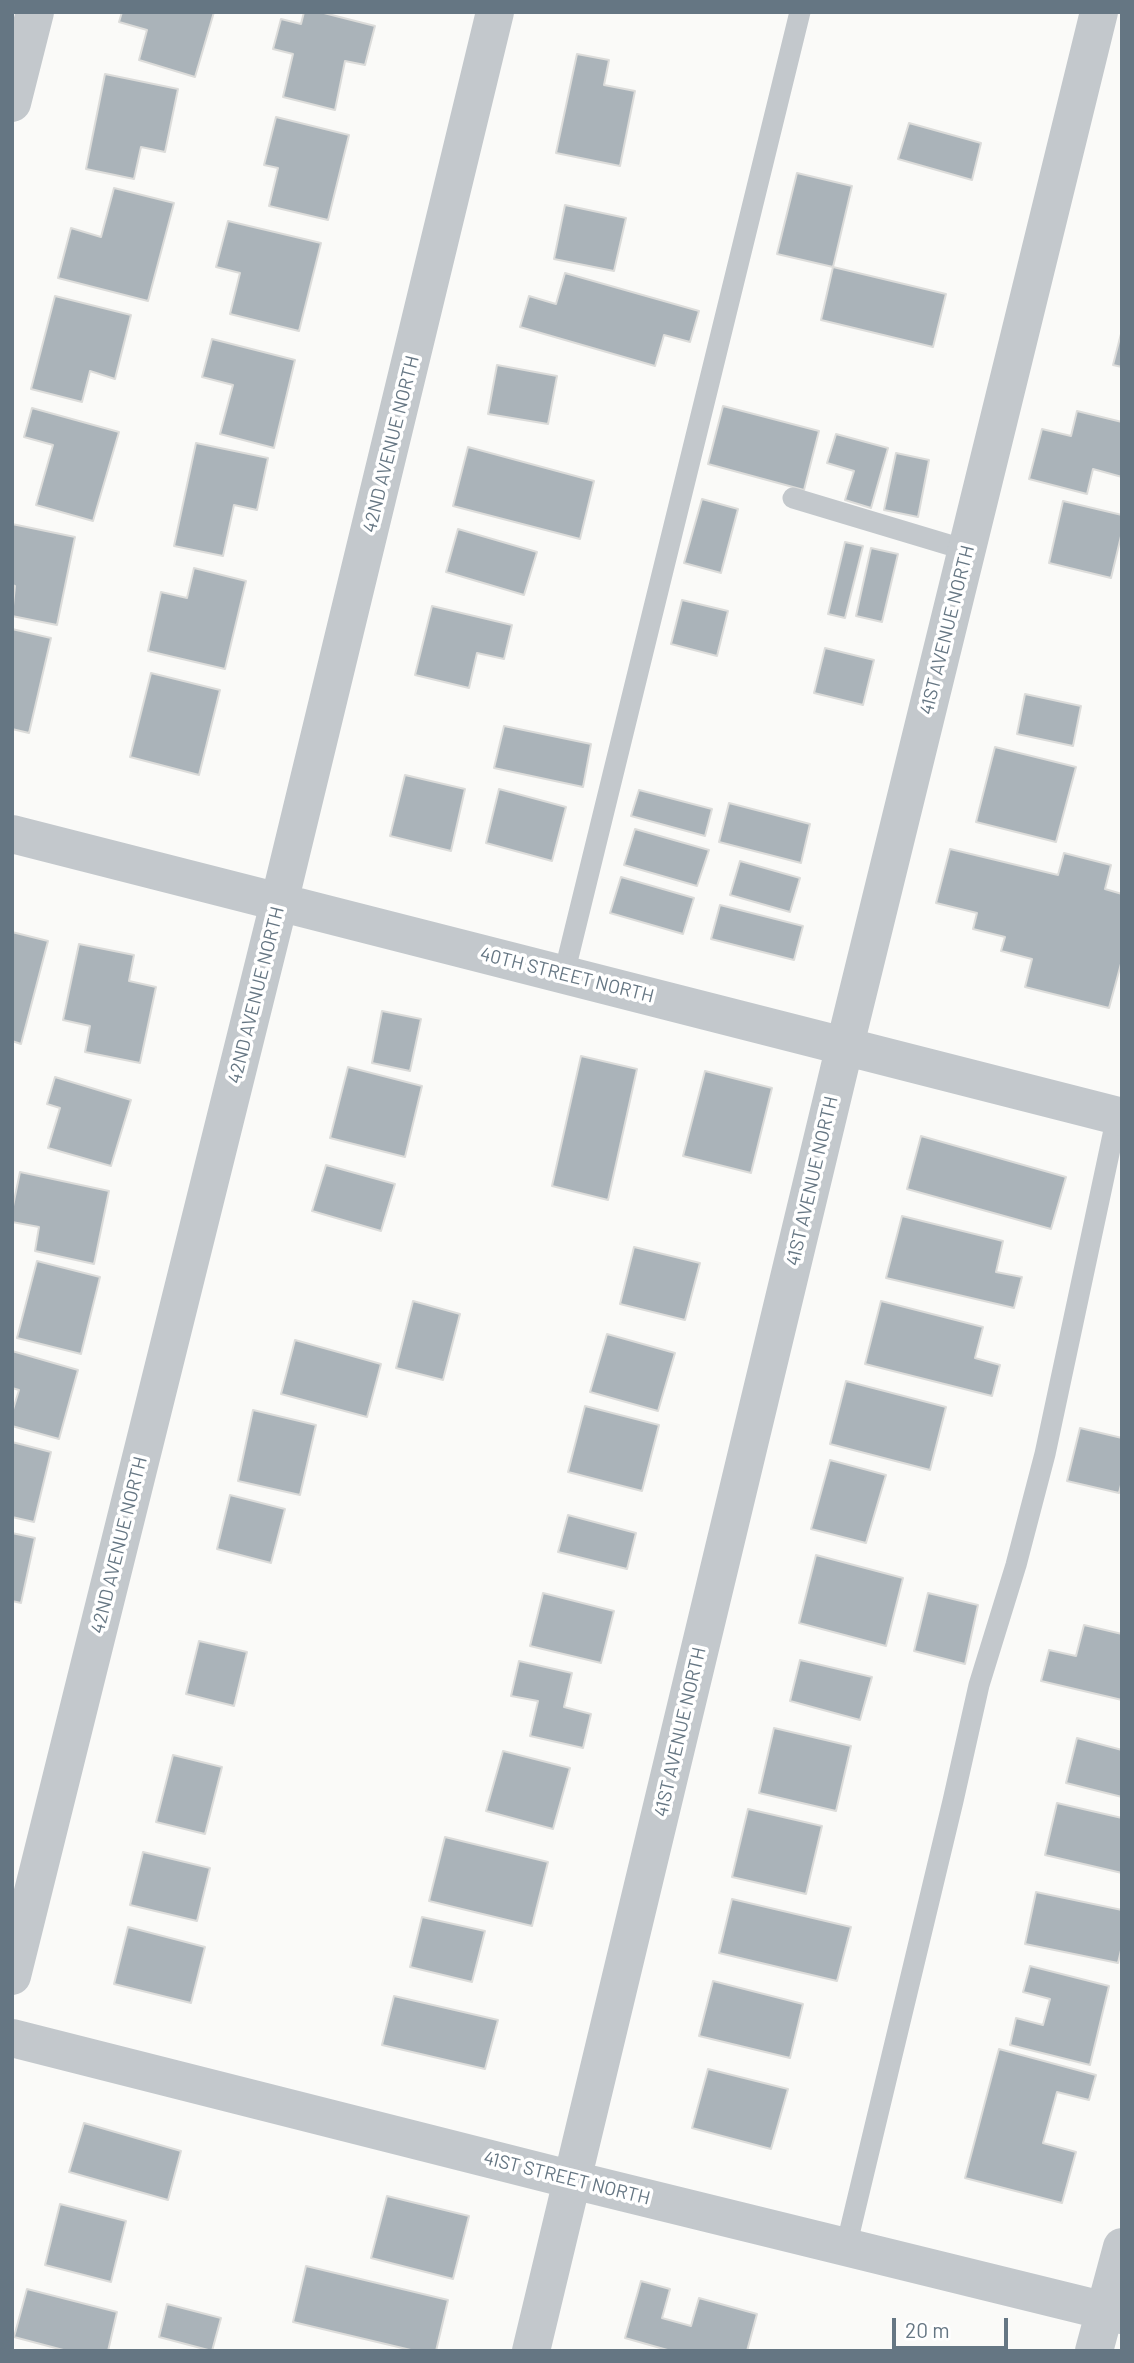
<!DOCTYPE html>
<html>
<head>
<meta charset="utf-8">
<style>
  body { margin:0 }
  #map { position:relative; width:1134px; height:2363px; overflow:hidden; background:#fafaf8; font-family:Barlow,sans-serif }
  canvas { display:block }
  .frame { position:absolute; inset:0; border:14px solid #657683; pointer-events:none }
  .scale { position:absolute; left:892px; top:2318px; width:116px; height:32px; box-sizing:border-box; border:4px solid #657683; border-top:0; padding-left:9px; font-size:21px; line-height:24px; white-space:nowrap; color:#657683; -webkit-text-stroke:5px #fff; paint-order:stroke }
</style>
</head>
<body>
<div id="map">
<canvas width="1134" height="2363"></canvas>
<div class="frame"></div>
<div class="scale">20 m</div>
</div>
<script>
const context = document.querySelector('canvas').getContext('2d');
context.lineJoin = 'round';
function fillPath(path, color) { context.fillStyle = color; context.fill(path, 'evenodd'); }
function trace(path, color, width, dash) { context.strokeStyle = color; context.lineWidth = width; context.lineCap = dash ? 'butt' : 'round'; context.setLineDash(dash || []); context.stroke(path); }
function write(font, color, halo, rows, align = 'center') {
  context.font = font + ' Barlow,sans-serif'; context.lineWidth = 7; context.setLineDash([]); context.textBaseline = 'middle'; context.strokeStyle = halo; context.fillStyle = color; for (const [text, x, y, turn = 0] of rows) {
    context.save(); context.translate(x, y); context.rotate((+turn || 0) * Math.PI / 180); context.textAlign = isNaN(turn) ? turn : align; if (halo) context.strokeText(text, 0, 0); context.fillText(text, 0, 0); context.restore();
  }
}
const building = new Path2D(`
  M122 12H214L195 77 139 60 147 30 119 22Z
  M304 12H320L375 26 365 65 345 61 335 110 283 97 293 54 273 49 281 19 301 24Z
  M577 54 609 60 604 85 635 91 620 166 556 153Z
  M105 74 178 89 165 152 141 147 134 179 86 169Z
  M276 117 349 135 328 220 269 206 278 168 264 165Z
  M909 123 981 143 972 180 898 159Z
  M797 173 852 186 833 267 777 254Z
  M114 188 174 203 148 301 58 278 71 228 101 237Z
  M565 205 626 218 614 271 554 259Z
  M228 221 321 243 299 331 230 314 240 273 216 267Z
  M833 267 946 294 933 347 821 320Z
  M565 273 699 311 690 342 664 335 655 366 520 327 529 296 556 304Z
  M55 296 131 315 115 379 90 371 82 402 31 389Z
  M1122 330V367L1113 365Z
  M212 339 295 360 274 448 220 434 233 385 202 377Z
  M497 365 557 376 548 424 488 414Z
  M723 406 819 431 804 490 708 464Z
  M32 408 119 432 93 521 36 505 53 445 24 437Z
  M1077 411 1122 422V477L1093 469 1087 494 1029 479 1042 429 1071 436Z
  M836 434 888 448 871 508 845 500 854 471 827 463Z
  M196 443 268 458 257 510 234 505 223 556 174 546Z
  M468 447 594 481 580 539 453 506Z
  M896 453 929 460 918 517 884 510Z
  M702 499 738 509 721 573 684 563Z
  M1063 501 1122 515V532L1111 578 1049 563Z
  M12 524 75 537 57 625 12 616 15 586 12 585Z
  M458 529 537 552 524 595 446 572Z
  M845 542 863 546 845 618 828 614Z
  M871 548 898 554 882 622 856 616Z
  M194 568 246 581 225 669 148 651 161 592 187 598Z
  M682 600 728 611 717 656 671 644Z
  M432 606 512 625 504 659 477 653 469 688 415 675Z
  M12 629 51 638 29 733 12 729Z
  M825 648 874 660 863 705 814 693Z
  M151 673 220 690 199 775 130 757Z
  M1025 694 1081 706 1073 746 1017 734Z
  M504 726 591 744 583 787 494 768Z
  M995 747 1076 767 1056 842 976 822Z
  M405 775 465 789 451 851 390 836Z
  M499 789 566 807 552 861 486 843Z
  M639 790 712 809 705 836 631 816Z
  M729 803 810 824 801 863 719 842Z
  M635 829 709 850 697 886 624 865Z
  M950 849 1058 875 1064 853 1111 865 1105 889 1122 894V960L1109 1008 1025 987 1032 959 1001 951 1005 937 973 929 977 913 936 903Z
  M740 861 800 878 790 912 730 895Z
  M621 877 694 898 683 934 610 913Z
  M720 905 803 926 794 960 711 939Z
  M12 932 48 941 21 1044 12 1041Z
  M79 944 134 955 129 981 156 987 140 1063 85 1052 90 1026 63 1020Z
  M382 1011 421 1019 410 1071 372 1063Z
  M581 1056 637 1069 608 1200 552 1186Z
  M348 1067 422 1086 405 1157 330 1138Z
  M705 1071 772 1088 751 1173 683 1156Z
  M55 1077 131 1100 111 1166 48 1148 60 1108 47 1104Z
  M921 1136 1066 1177 1051 1229 907 1189Z
  M326 1165 395 1184 381 1231 312 1211Z
  M20 1172 109 1191 94 1264 35 1251 39 1227 12 1222V1211Z
  M902 1216 1003 1241 996 1272 1022 1277 1014 1308 886 1278Z
  M634 1247 700 1263 685 1320 620 1304Z
  M37 1261 100 1277 81 1354 17 1338Z
  M413 1301 460 1314 443 1380 396 1368Z
  M881 1301 983 1327 975 1358 1000 1365 992 1396 865 1364Z
  M607 1334 675 1353 658 1411 590 1392Z
  M295 1340 381 1364 367 1417 281 1394Z
  M12 1351 78 1370 59 1439 12 1426V1413L19 1390 12 1388Z
  M846 1381 946 1407 930 1470 830 1444Z
  M585 1406 659 1425 642 1491 568 1472Z
  M253 1410 316 1425 300 1495 238 1481Z
  M1080 1428 1122 1438V1481L1119 1493 1067 1481Z
  M12 1442 51 1452 34 1522 12 1517Z
  M830 1460 886 1475 866 1543 811 1529Z
  M230 1495 285 1509 271 1563 217 1549Z
  M568 1515 636 1533 627 1569 558 1552Z
  M12 1533 35 1538 21 1603 12 1601Z
  M816 1555 903 1578 886 1646 799 1623Z
  M543 1593 614 1611 601 1663 530 1646Z
  M928 1593 978 1605 965 1664 914 1651Z
  M1084 1625 1122 1634V1700L1041 1681 1049 1650 1076 1656Z
  M199 1641 247 1652 234 1706 186 1694Z
  M800 1660 872 1677 860 1720 790 1701Z
  M519 1661 572 1673 564 1707 591 1714 583 1748 530 1736 538 1701 511 1696Z
  M774 1728 851 1746 836 1811 759 1793Z
  M1077 1738 1122 1750V1797L1066 1783Z
  M503 1751 570 1768 553 1829 486 1811Z
  M173 1755 222 1767 205 1834 156 1822Z
  M1057 1803 1122 1818V1873L1045 1855Z
  M748 1809 822 1826 806 1894 732 1877Z
  M445 1837 548 1862 532 1926 429 1901Z
  M143 1852 210 1868 197 1921 130 1905Z
  M1036 1892 1122 1910V1946L1118 1963 1025 1944Z
  M732 1899 851 1927 837 1981 719 1953Z
  M422 1917 485 1931 472 1982 410 1967Z
  M128 1927 205 1947 191 2003 114 1984Z
  M1030 1966 1109 1986 1090 2065 1010 2045 1016 2018 1043 2025 1050 1999 1023 1992Z
  M713 1981 803 2004 790 2058 699 2036Z
  M394 1996 498 2020 485 2069 382 2045Z
  M999 2049 1096 2075 1089 2100 1057 2092 1043 2143 1076 2152 1062 2203 965 2178Z
  M708 2069 788 2089 771 2149 692 2128Z
  M84 2123 181 2151 168 2200 69 2172Z
  M387 2196 469 2216 453 2279 371 2258Z
  M60 2204 126 2221 111 2282 45 2265Z
  M306 2266 448 2300 436 2351H415L293 2322Z
  M641 2281 670 2289 662 2318 691 2326 699 2298 757 2314 747 2351H671L625 2338Z
  M27 2289 117 2312 108 2351H67L14 2337Z
  M167 2304 221 2318 212 2351 159 2337Z`);
const service = new Path2D(`
  M793 498 966 550
  M564 974 800 12
  M846 2247 953 1801 979 1685 1016 1565 1045 1454 1117 1116`);
const minor = new Path2D(`
  M12 103 35 12
  M12 834 1122 1117
  M12 1976 279 903 495 12
  M12 2038 573 2180 1122 2315
  M531 2351 845 1045 1099 12
  M1094 2351 1122 2247`);
const streetNames = [
  ["42ND AVENUE NORTH",391,444,-76],
  ["41ST AVENUE NORTH",947,630,-76],
  ["40TH STREET NORTH",567,975,14],
  ["42ND AVENUE NORTH",256,995,-76],
  ["41ST AVENUE NORTH",812,1181,-77],
  ["42ND AVENUE NORTH",119,1545,-76],
  ["41ST AVENUE NORTH",680,1732,-77],
  ["41ST STREET NORTH",567,2178,14]
];
fillPath(building, '#aab3b9');
trace(building, '#dcdcda', 2);
trace(service, '#c3c8cc', 21);
trace(minor, '#c3c8cc', 38);
write('19px', '#657683', '#fff', streetNames);
</script>
</body>
</html>
